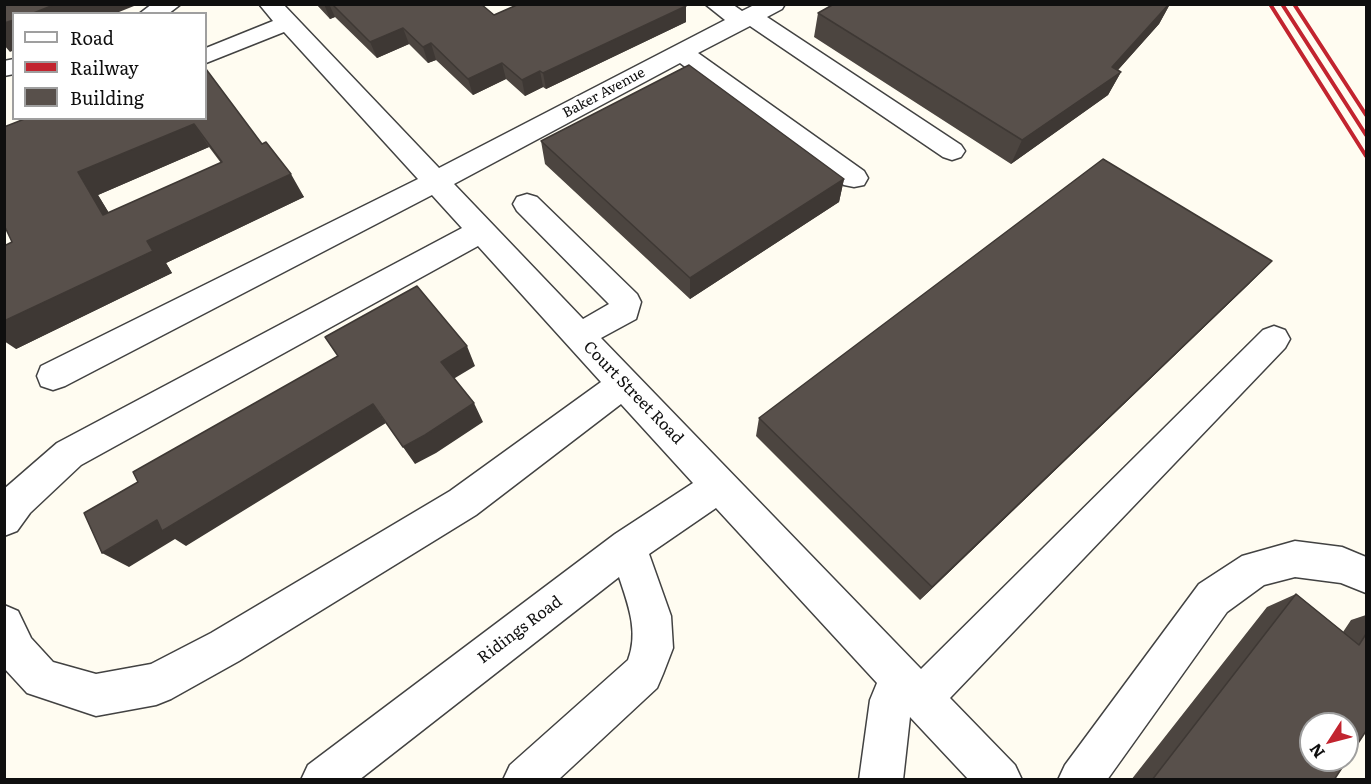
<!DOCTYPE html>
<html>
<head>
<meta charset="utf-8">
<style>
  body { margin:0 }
  #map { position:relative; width:1371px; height:784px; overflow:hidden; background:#fffcf1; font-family:Literata,serif }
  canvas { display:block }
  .frame { position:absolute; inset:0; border:6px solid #0f0f0f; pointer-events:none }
  .legend { position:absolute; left:12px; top:12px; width:195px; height:108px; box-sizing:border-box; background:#fff; border:2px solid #9f9f9f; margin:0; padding:8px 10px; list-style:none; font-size:18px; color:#0f0f0f }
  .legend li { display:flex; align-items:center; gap:12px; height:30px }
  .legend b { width:30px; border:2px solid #9f9f9f }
  .north { position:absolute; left:1299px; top:712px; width:60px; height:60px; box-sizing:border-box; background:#fff; border:2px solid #9f9f9f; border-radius:50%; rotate:234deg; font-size:16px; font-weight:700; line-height:24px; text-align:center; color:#0f0f0f }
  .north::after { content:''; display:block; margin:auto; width:21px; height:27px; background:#c2242f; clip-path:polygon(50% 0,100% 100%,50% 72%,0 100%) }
</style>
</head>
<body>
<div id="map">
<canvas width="1371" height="784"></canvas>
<div class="frame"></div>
<ul class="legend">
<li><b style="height:8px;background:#fff"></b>Road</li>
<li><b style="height:8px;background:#c2242f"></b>Railway</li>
<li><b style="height:16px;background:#58504b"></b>Building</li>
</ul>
<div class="north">N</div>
</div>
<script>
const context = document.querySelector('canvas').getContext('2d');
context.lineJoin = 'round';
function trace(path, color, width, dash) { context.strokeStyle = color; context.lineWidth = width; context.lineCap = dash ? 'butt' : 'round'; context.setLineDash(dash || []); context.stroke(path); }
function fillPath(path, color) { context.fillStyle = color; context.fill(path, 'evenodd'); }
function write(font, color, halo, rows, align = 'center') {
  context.font = font + ' Literata,serif'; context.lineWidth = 6; context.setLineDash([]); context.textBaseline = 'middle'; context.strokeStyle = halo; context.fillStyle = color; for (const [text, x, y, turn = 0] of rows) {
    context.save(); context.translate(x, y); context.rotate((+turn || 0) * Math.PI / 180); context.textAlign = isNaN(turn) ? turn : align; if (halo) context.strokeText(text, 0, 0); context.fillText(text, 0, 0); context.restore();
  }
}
const minor = new Path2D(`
  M152 4H181L168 14H139Z
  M259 4H283L439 168 725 20 705 4H732L742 11 756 4H785L782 9 767 17 961 145 965 151 961 157 952 160 943 157 750 26 698 53 864 171 868 178 864 185 854 187 844 185 680 63 454 184 583 319 609 304 517 211 513 204 517 197 527 194 537 197 637 294 641 302 636 319 601 338 921 669 1263 330 1274 326 1285 330 1290 339 1285 348 950 698 1015 765 1022 780H969L910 717 903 780H859L870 700 877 683 716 508 649 554 671 616 673 648 663 674 657 688 558 780H503L510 765 628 660C639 632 628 604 619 577L359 780H301L308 765 615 534 693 483 621 404 476 515 239 661 171 699 156 705 96 716 27 693 4 668V605L18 611 31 638 53 662 96 674 151 664 211 633 450 491 601 382 478 246 81 465 30 513 17 531 4 536V489L57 443 462 228 432 195 65 386 53 390 41 386 37 376 41 366 418 179 284 32 206 63V48L273 21Z
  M14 59V74L4 76V61Z
  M1295 541 1342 547 1366 557V593L1341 583 1295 577 1264 585 1227 612 1107 780H1058L1065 765 1199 584 1242 556Z`);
const rail = new Path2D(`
  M1270 4 1366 156
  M1282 4 1366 135
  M1294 4 1366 115`);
const wall = new Path2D(`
  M316 4H481L494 15 686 22 546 89 543 87 525 96 506 79 473 95 436 60 428 63 409 44 377 58 335 17 330 19Z
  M834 4H1170L1159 24 1118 70 1121 72 1108 95 1011 164 814 37 818 13Z
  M206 118 262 144 304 197 166 263 172 273 16 349 12 242ZM209 147 221 163 109 213 98 195Z
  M541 141 844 179 839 202 690 299 545 164Z
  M1250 283 920 600 756 436 759 418Z
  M1296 594 1343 632 1351 620 1366 615V731L1334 780H1131L1267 607Z`);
const shadedWall = new Path2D(`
  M56 4H139L114 14H31Z
  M324 4H329L335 17 330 19Z
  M1169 4H1170L1159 24 1109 80 1121 72 1108 95 1011 164 1022 140 1112 67Z
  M686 6V22L546 89 543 73Z
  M14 20V50L10 52 4 45V23Z
  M403 28 409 44 377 58 370 42Z
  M431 43 436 60 428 63 423 47Z
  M502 63 506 79 473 95 468 79Z
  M540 71 543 87 525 96 522 80Z
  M194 124 209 147 98 195 124 238 103 215 78 172Z
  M291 174 304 197 166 263 172 273 16 349 4 341V321L147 241Z
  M844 179 839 202 690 299V278Z
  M1272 261 1250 283 920 600 932 587Z
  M467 346 475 366 450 381 441 362Z
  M474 403 483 422 436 453 415 464 403 447Z
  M373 404 386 423 186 546 175 539 129 567 102 553 157 520Z`);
const building = new Path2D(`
  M4 4H56L31 14H14V20L4 23Z
  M332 4H481L494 15 519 4H684L686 6 543 73 540 71 522 80 502 63 468 79 431 43 423 47 403 28 370 42Z
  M834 4H1169L1112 67 1121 72 1022 140 818 13Z
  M689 65 844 179 690 278 541 141Z
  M206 69 262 144 266 142 291 174 147 241 153 251 4 321V246L12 242 4 225V127L27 118H206ZM194 124 222 162 103 215 78 172Z
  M1103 159 1272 261 932 587 759 418Z
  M417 286 467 346 441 362 474 403 425 435 403 447 373 404 162 531 157 520 102 553 84 513 138 482 133 472 338 356 325 337Z
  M1296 594 1359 645 1366 634V731L1347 760V724H1311V760H1347L1334 780H1152Z`);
const farStreetnames = [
  ["Baker Avenue",604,93,-28]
];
const streetNames = [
  ["Court Street Road",633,393,46],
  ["Ridings Road",520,630,-37]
];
trace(minor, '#424242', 3);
fillPath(minor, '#fff');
trace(rail, '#c2242f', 4);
fillPath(wall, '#4c4540');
fillPath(shadedWall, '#3e3834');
fillPath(building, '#58504b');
trace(building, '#3e3834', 1.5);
write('14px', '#0f0f0f', '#fff', farStreetnames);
write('16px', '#0f0f0f', '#fff', streetNames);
</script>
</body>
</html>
